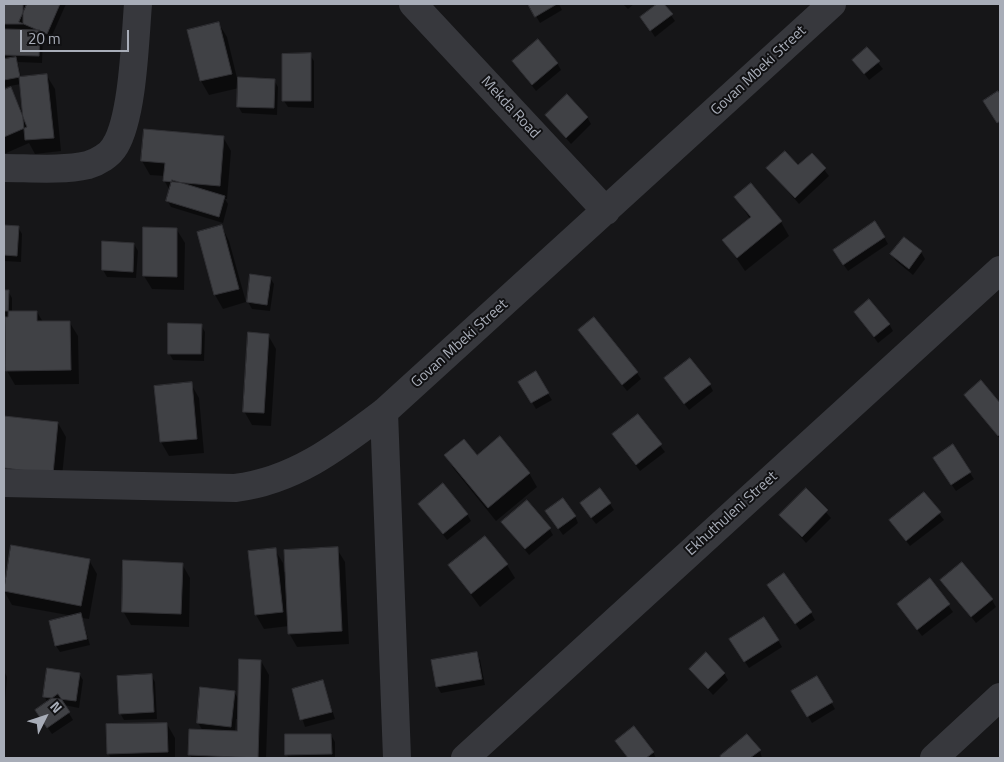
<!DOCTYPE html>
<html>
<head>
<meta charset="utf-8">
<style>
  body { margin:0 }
  #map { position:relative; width:1004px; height:762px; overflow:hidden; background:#161618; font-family:"Titillium Web",sans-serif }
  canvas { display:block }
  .frame { position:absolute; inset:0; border:5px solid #a8adb8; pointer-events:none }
  .north { position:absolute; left:20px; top:692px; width:50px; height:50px; -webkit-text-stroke:4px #111113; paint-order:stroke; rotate:49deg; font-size:14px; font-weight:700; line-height:20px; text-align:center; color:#a8adb8 }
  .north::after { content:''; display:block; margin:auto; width:18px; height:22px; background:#a8adb8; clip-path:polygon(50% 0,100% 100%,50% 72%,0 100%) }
  .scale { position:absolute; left:20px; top:30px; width:109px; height:22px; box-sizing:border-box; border:2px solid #a8adb8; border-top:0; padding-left:6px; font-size:15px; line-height:18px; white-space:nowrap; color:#a8adb8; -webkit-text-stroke:4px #111113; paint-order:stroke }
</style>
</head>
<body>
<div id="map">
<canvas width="1004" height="762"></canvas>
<div class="frame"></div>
<div class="north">N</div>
<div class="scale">20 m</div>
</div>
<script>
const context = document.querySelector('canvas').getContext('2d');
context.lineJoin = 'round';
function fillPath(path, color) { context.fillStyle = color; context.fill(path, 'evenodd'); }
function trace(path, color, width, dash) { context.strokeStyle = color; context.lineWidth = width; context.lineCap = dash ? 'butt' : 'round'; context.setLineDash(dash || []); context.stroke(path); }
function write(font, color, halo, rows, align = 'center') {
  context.font = font + ' "Titillium Web",sans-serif'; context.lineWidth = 4; context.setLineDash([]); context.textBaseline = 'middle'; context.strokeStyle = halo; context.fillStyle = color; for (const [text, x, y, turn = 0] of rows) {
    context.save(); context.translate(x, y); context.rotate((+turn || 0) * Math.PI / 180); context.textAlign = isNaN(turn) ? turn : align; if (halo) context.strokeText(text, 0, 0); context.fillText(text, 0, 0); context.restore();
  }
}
const shadow = new Path2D(`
  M4 4H66L50 40 43 36 42 63 18 62 21 78 47 76 55 89 61 151 35 154 29 143 4 154V92L10 89 24 115 21 84 4 87Z
  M529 4H559L562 10 540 23Z
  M623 4H634L628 9Z
  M659 4H663L675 21 655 37 642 17Z
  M219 24 227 37 237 78 274 80 278 87 277 115 242 113 238 106 239 88 209 95 201 81Z
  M867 49 883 69 869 80 854 60Z
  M310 55 314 61V108L288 107 284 101Z
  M513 61 557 63 561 70 536 91Z
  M546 115 587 117 591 124 571 144Z
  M223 137 231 151 227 199H225L228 204 223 223 171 207 167 200 170 191 164 180 165 176 150 175 142 161Z
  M812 154 829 176 799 204 768 168 798 167Z
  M751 184 781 222 789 236 745 271 724 240 750 219 736 197Z
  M4 226 18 227 22 234 21 262 4 261Z
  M222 227 229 241 246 302 223 309 215 295 199 233Z
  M177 230 185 243 184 290 152 289 144 276Z
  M884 237 888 244 848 271 838 257Z
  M904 238 921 252 925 259 913 275 896 261 892 254Z
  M134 244 138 251 136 278 107 277 103 270Z
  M270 278 274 284 270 311 252 309 248 302Z
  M4 291H8L12 298V312H37L43 322 70 323 78 336 79 384 15 385 7 371Z
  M856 312 889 324 893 331 878 343Z
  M201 325 205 332 204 361 173 360 169 353Z
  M268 335 276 349 271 426 252 425 244 411Z
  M584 337 637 373 641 379 627 391Z
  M535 373 552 400 536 409 520 382Z
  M981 382 1000 405V439L966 396Z
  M191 384 199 398 204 453 169 456 161 442Z
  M670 385H710L713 391 689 410Z
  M637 415 665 452 640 471 617 441Z
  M4 417 58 423 66 437 61 487 4 481Z
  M952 446 974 479 956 491 938 465Z
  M446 456H476L529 473 537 487 496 521 454 469Z
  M806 490 831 518 806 543 781 515Z
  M924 494 944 520 910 546 891 521Z
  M420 504 467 514 471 521 447 540Z
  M610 504 614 510 596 524 585 510Z
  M575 516 578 523 563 535 551 518Z
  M503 522 549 528 553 535 529 555Z
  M12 546 89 560 97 574 89 619 82 618 90 645 60 652 56 646 73 616 12 605 4 591Z
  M337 549 345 562 349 644 297 647 289 633V626L264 629 256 615 275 550 283 563 284 572Z
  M182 564 190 578 189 627 131 625 123 611Z
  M507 565 515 578 480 607 450 566Z
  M930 580 953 612 922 636 898 604Z
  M942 580 992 600 996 607 976 623Z
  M773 592 811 613 815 620 800 630Z
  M778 640 782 647 749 668 735 646Z
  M476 654 480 660 485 685 441 693 437 686Z
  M261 661 269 675 266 758H192L190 755 203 731 198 723 234 692 239 700ZM236 719H238V732H235Z
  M690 669 724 673 728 680 713 695Z
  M4 671 7 677 4 715Z
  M79 674 83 680 79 708 64 705 73 720 52 734 40 717 48 703 44 696Z
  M151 675 155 682 157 719 124 720 120 713Z
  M817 678 835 709 812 723 793 692Z
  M323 682 335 719 305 727 293 690Z
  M167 724 175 738V758H111L108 753Z
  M331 735 335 742V758H289L286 754Z
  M620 748 653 752 656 758H628Z
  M760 751 762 758 721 757Z`);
const building = new Path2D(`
  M4 4H23V24H4Z
  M27 4H60L47 34 19 22Z
  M528 4H557L535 17Z
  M657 4H664L673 14 650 31 640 17Z
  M219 22 232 74 200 81 187 30Z
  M4 29 40 30 39 56 4 55Z
  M538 39 558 63 532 85 512 61Z
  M867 47 880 61 864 74 852 60Z
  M311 53V101H282V54Z
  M16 57 20 77 4 80V59Z
  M47 74 54 138 25 140 19 77Z
  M238 77 275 79 274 108 237 107Z
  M11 87 27 127 4 137V90Z
  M998 91 1000 94V121L997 123 983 101Z
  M567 94 588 117 566 138 545 115Z
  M144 129 224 136 220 186 163 181 165 163 141 161Z
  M785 151 798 165 812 153 826 168 795 198 766 168Z
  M172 180 225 196 219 217 166 201Z
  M751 183 782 221 737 258 722 240 751 217 734 197Z
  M875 221 885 237 843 265 833 250Z
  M4 225 19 226 17 256 4 255Z
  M222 225 239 289 214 295 197 232Z
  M143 227 177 228V277L143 276Z
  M904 237 922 251 909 269 890 254Z
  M102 241 134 243 133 272 102 270Z
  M250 274 271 277 267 305 247 302Z
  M4 290H9L8 317H4Z
  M869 299 890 324 874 337 854 312Z
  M5 311H37V321H70L71 370 6 371Z
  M594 317 638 372 622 385 578 330Z
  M168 323 202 324 201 354H168Z
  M248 332 269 334 264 413 243 412Z
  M690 358 711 384 684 404 664 378Z
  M536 371 549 393 531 403 518 382Z
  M981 380 1000 403V434L998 436 964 395Z
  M192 382 197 439 160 442 154 386Z
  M638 414 662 444 636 465 612 434Z
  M4 416 58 422 53 474 4 468Z
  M500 436 530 473 488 508 444 455 464 439 477 455Z
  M953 444 971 472 951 485 933 458Z
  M443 483 468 514 443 534 418 504Z
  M600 488 611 503 591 518 580 503Z
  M806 488 828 510 802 537 779 515Z
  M924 492 941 512 906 541 889 520Z
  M563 498 576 516 558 529 545 511Z
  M527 500 551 528 525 549 501 522Z
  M485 536 508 564 471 594 448 565Z
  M11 545 90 559 81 606 4 591Z
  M338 547 342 631 288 634 284 550Z
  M276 548 283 612 255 615 248 551Z
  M123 560 183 563 181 614 122 612Z
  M962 562 993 599 971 617 940 580Z
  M784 573 812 612 795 624 767 585Z
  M930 578 950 604 917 630 897 604Z
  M81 613 87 639 55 646 49 621Z
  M764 617 779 640 744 662 729 639Z
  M477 652 482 679 436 687 431 660Z
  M706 652 725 673 708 689 689 669Z
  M239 659 261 660 258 758 188 755 189 729 237 731Z
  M47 668 80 673 76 701 43 697Z
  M152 674 154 712 119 714 117 676Z
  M817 676 833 702 807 717 791 691Z
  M323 680 332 712 300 720 292 689Z
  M200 687 235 691 231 727 197 723Z
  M58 694 70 712 47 728 35 710Z
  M167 723 168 752 107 754 106 724Z
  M634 726 654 752 646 758H628L615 741Z
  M285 734H331L332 754 285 755Z
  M747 734 761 750 750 758H721L720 756Z`);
const minor = new Path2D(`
  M413 4 606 211
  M4 168C30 168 61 171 88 165 98 162 110 155 115 146 133 117 135 40 138 4
  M384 412 397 758
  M4 483 235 488C294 481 338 447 384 412L832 4
  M465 758 1000 270
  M934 758 1000 697`);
const streetNames = [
  ["Govan Mbeki Street",759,71,-43],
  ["Mekda Road",510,108,47],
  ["Govan Mbeki Street",460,344,-42],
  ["Ekhuthuleni Street",732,514,-42]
];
fillPath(shadow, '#0007');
fillPath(building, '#404145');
trace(building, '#303034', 1);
trace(minor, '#37383d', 28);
write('15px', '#a8adb8', '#111113', streetNames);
</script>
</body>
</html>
